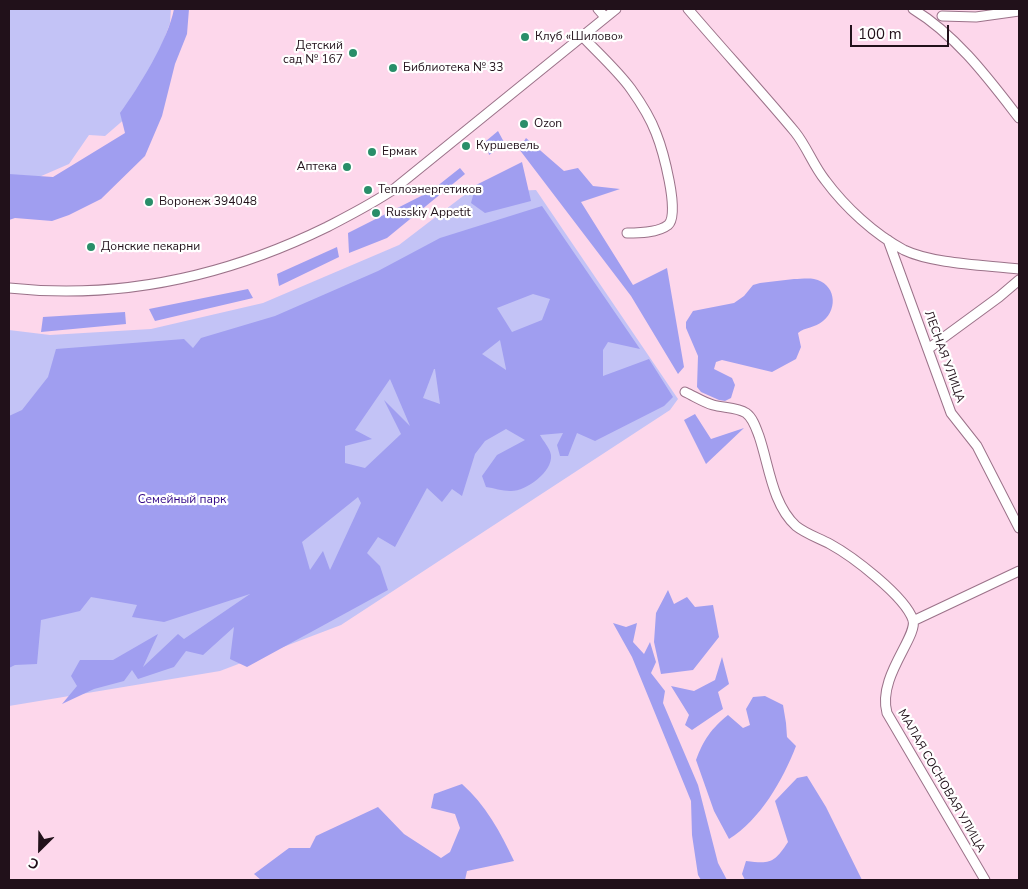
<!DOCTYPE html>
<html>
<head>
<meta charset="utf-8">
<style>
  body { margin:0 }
  #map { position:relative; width:1028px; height:889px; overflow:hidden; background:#fdd7eb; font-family:"Nunito Sans",sans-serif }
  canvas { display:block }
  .frame { position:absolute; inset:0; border:10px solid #21111a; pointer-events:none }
  .north { position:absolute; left:15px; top:824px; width:50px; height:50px; -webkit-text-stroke:4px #fff; paint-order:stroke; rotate:203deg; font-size:14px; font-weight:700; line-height:20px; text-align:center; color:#21111a }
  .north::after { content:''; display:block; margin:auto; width:18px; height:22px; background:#21111a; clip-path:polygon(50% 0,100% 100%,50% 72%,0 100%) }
  .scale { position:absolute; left:850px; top:25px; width:99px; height:22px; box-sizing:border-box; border:2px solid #21111a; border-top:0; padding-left:6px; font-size:15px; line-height:18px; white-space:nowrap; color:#21111a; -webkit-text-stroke:4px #fff; paint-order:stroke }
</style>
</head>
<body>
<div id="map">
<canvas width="1028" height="889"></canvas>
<div class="frame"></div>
<div class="north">С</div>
<div class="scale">100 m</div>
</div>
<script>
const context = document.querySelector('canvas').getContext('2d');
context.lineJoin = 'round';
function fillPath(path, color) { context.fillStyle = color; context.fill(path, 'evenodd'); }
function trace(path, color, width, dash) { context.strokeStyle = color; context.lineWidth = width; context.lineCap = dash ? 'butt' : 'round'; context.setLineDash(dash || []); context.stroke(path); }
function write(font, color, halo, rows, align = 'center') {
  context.font = font + ' "Nunito Sans",sans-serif'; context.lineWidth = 4.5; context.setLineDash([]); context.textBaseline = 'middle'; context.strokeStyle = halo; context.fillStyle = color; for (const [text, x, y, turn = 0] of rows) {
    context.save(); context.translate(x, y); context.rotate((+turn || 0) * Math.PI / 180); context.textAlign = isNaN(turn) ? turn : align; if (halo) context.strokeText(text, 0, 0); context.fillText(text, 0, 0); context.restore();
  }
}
const green = new Path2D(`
  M9 9H171L170 23 153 70 127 117 105 136 89 135 69 164 9 190Z
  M536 190 678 399 670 410 341 625 220 671 9 706V330L50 335 151 329 263 303 399 245 467 193Z`);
const forest = new Path2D(`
  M174 9H189L187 34 175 64 162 116 145 156 101 199 69 215 52 221 15 218 9 220V174L53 177 125 133 120 113C139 87 168 40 174 9Z
  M498 131 505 144 489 155 486 141Z
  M526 138 564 171 578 168 593 186 620 189 581 202 633 285 667 268 684 367 678 374 631 296 519 149Z
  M522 162 531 201 485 213 471 203 476 185Z
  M460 168 465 174 387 238 349 253 348 233 431 191Z
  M542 206 640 349 608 342 603 350V376L649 359 673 397 664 406 595 441 577 433 568 456H560L557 445 563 433 540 435C543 441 550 448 551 455 553 472 525 492 510 491 502 491 494 488 486 487L482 476 497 455 525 440 506 429 485 441 475 454 462 496 452 489 442 502 427 488 395 547 378 537 367 553 380 566 388 590 247 667 230 659 234 627 203 655 186 651 174 667 138 679 132 670 124 681 94 689 62 704 77 686 71 676 80 660H113L158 634 143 667 178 634 184 639 250 594 164 622 132 617 137 605 91 597 80 611 41 620 37 664 15 665 9 668V416L22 410 48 377 56 349 184 339 193 348 201 338 275 316 378 271 440 238ZM533 294 550 299 542 320 512 332 497 308ZM500 340 506 369V370L482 354ZM434 369H435L440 404 423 398ZM390 379 410 426 384 400 401 434 365 468 345 463V446L372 439 355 430ZM358 497 361 503 330 570 323 551 310 570 302 542Z
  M337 247 339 257 279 286 277 274Z
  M794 279C800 279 808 278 814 279 835 283 839 308 823 321 815 328 805 327 798 333L801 347 796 359 772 372 722 360 716 362 714 369 732 378 735 385 731 398 725 401 719 400 701 392 697 387 698 356 686 328V322L693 311 734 303 744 296 753 285 760 283Z
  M248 289 253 298 155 321 149 309Z
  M125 312 126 324 41 332 43 317Z
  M695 414 711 439 744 428 706 464 684 420Z
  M668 590 674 604 687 597 695 607 713 605 719 637 693 670 661 674 654 642 656 613Z
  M613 623 626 627 637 623 633 642 644 654 650 642 656 662 651 673 665 691 663 703 698 785 718 863 727 880H701L698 875 692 835 691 801 632 657Z
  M722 657 729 684 718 692 723 709 692 730 685 725 689 715 671 686 694 691 715 680Z
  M765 696 783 705 786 723 787 737 796 746C783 780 760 820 729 839L714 811 696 760C704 739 711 729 728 715L743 728 750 725 746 709 753 697Z
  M807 776 826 807 862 880H745L742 874 746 861C771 864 774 863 788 842L775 801 797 778Z
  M462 784C485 804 501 833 514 861L467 871 465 880H261L254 874 289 848H310L316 836 378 807 404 834 441 858 450 852 460 828 455 814 431 808 434 794Z`);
const minor = new Path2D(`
  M598 9 605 17
  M688 9C723 50 760 90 795 132 807 147 813 165 825 180 845 207 874 234 904 250 933 264 986 265 1019 269
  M913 9C957 36 988 78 1019 118
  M942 16 976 17 1019 11
  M582 36C597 52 618 71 631 89 641 103 650 117 656 133 662 148 681 214 668 225 658 233 638 233 627 233
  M888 240 951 413 977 446 1019 528
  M9 288C120 300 227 276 327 227 350 215 372 204 394 189L616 9
  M928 349 999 297 1019 280
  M685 392C694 396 703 402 713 405 723 408 737 407 746 413 753 418 756 428 759 436 769 465 772 504 796 526 806 534 819 538 830 544 852 556 905 596 913 620 918 637 877 677 887 713L985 880
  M913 621 1019 571`);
const markers = [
  [525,37,5,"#298e69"],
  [353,53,5,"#298e69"],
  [393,68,5,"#298e69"],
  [524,124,5,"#298e69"],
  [466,146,5,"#298e69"],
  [372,152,5,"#298e69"],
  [347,167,5,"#298e69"],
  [368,190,5,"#298e69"],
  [149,202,5,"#298e69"],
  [376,213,5,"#298e69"],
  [91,247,5,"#298e69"]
];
const poiNames = [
  ["Клуб «Шилово»",535,37],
  ["Детский",343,46,"right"],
  ["сад № 167",343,60,"right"],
  ["Библиотека № 33",403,68],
  ["Ozon",534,124],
  ["Куршевель",476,146],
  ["Ермак",382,152],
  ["Аптека",337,167,"right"],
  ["Теплоэнергетиков",378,190],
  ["Воронеж 394048",159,202],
  ["Russkiy Appetit",386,213],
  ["Донские пекарни",101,247]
];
const streetNames = [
  ["ЛЕСНАЯ УЛИЦА",944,357,70],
  ["МАЛАЯ СОСНОВАЯ УЛИЦА",941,781,60]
];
const parkNames = [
  ["Семейный парк",182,500]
];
fillPath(green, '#c3c3f6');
fillPath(forest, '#a09ef0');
trace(minor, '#9b7289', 11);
trace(minor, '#fff', 9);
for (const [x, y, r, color] of markers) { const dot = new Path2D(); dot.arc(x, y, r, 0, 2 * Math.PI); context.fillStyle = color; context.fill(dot); trace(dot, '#fff', 2); }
write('12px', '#21111a', '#fff', poiNames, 'left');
write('12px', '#21111a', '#fff', streetNames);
write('12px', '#310685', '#fff', parkNames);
</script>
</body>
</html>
